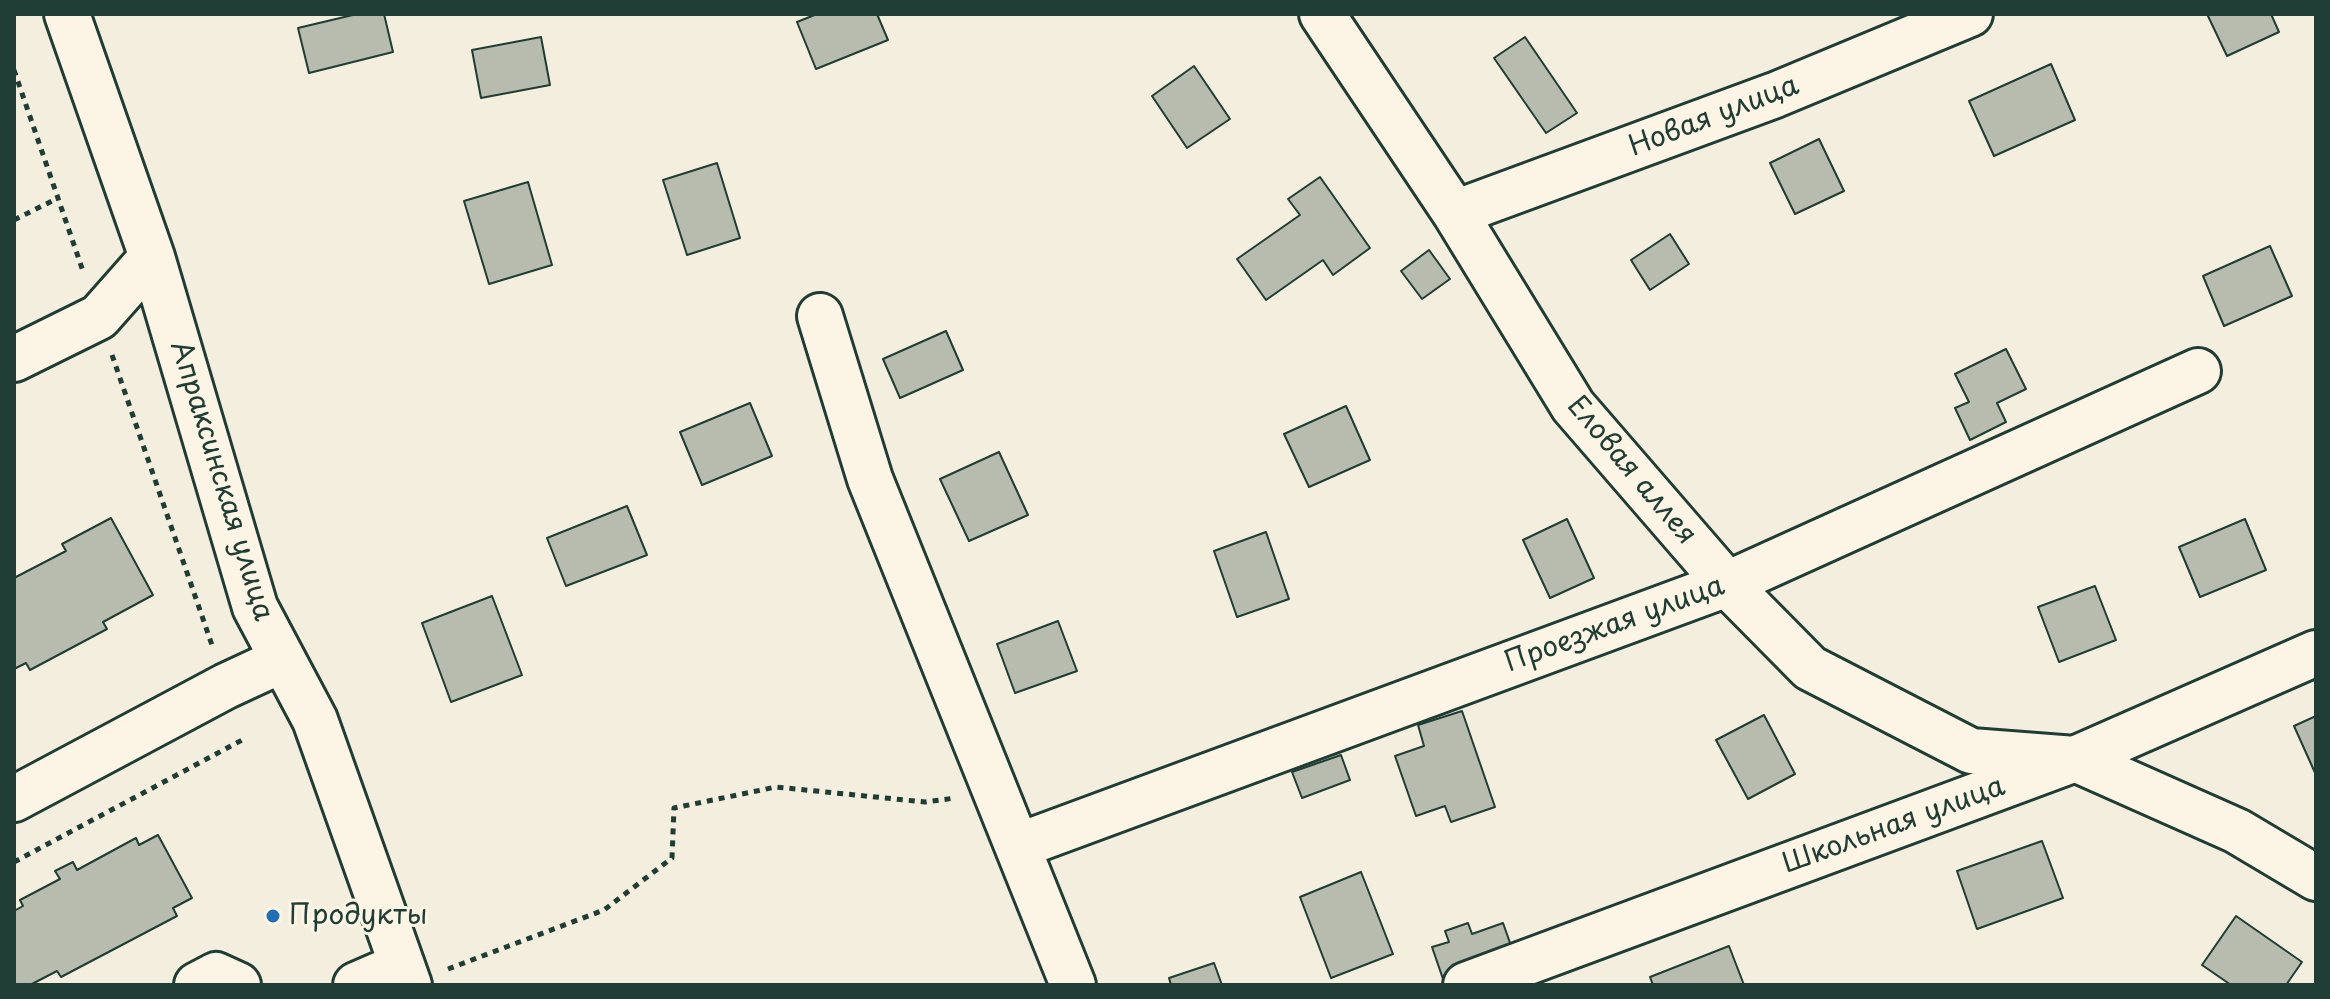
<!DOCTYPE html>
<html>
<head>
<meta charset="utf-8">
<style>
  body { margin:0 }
  #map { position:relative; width:2330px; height:999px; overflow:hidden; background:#f3eede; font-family:"Playpen Sans",sans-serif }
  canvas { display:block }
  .frame { position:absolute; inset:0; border:16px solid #1f3d34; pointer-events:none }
</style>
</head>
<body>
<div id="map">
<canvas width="2330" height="999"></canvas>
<div class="frame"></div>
</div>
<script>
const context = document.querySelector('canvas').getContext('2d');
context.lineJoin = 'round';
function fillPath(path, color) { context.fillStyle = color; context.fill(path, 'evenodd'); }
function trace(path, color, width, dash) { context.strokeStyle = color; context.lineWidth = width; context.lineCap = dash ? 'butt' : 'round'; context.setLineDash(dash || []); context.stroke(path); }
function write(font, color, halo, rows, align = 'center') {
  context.font = font + ' "Playpen Sans",sans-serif'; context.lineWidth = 6; context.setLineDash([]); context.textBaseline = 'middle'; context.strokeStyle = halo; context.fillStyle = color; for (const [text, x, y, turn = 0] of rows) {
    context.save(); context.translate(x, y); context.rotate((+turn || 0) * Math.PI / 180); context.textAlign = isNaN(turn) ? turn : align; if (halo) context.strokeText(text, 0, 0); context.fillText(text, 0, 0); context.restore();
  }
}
const building = new Path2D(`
  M357 14H384L393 52 309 73 298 28Z
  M817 14H877L888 40 816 69 797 22Z
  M2207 14H2271L2279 32 2227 56Z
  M541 37 550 85 481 98 472 50Z
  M1525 37 1577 113 1546 133 1494 58Z
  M2051 64 2075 120 1994 156 1969 101Z
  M1194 66 1230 119 1187 148 1152 96Z
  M1819 139 1844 191 1795 214 1770 163Z
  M717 163 740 238 687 255 663 180Z
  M1320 177 1370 248 1333 275 1323 260 1266 300 1237 259 1300 215 1288 199Z
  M528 182 552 265 489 284 464 201Z
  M1670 234 1689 264 1650 290 1631 260Z
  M2270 246 2292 296 2224 326 2203 276Z
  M1429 250 1450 279 1422 299 1401 271Z
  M946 331 963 370 900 398 883 359Z
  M2006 349 2026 389 1997 403 2006 422 1970 440 1955 408 1969 402 1955 374Z
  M750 403 772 456 702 485 680 432Z
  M1346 406 1370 460 1309 487 1284 434Z
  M999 452 1028 515 969 541 940 479Z
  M627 506 647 555 566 586 547 538Z
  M111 518 153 595 103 622 107 629 30 670 26 663 14 669V578L66 551 62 544Z
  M1567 519 1594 578 1550 598 1523 540Z
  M2245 519 2266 570 2200 597 2179 547Z
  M1266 532 1289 599 1237 617 1214 551Z
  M2095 586 2116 640 2059 662 2038 607Z
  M492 596 522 675 451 702 422 623Z
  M1058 621 1077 671 1015 693 997 644Z
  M1462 711 1495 807 1451 822 1445 806 1416 816 1395 756 1424 746 1418 725Z
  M1764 715 1795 774 1748 799 1716 740Z
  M2316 716V775L2294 726Z
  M1341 755 1350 780 1302 798 1292 772Z
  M158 835 192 898 173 908 177 916 61 977 57 971 30 985H14V911L23 906 20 900 60 879 55 871 73 862 77 870 136 838 139 845Z
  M2042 841 2063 898 1977 929 1957 871Z
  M1361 872 1393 954 1331 978 1300 897Z
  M2236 916 2302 962 2286 985H2231L2202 965Z
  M1468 923 1472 934 1503 923 1514 954 1443 979 1432 947 1449 942 1445 931Z
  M1729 946 1744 985H1653L1650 977Z
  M1214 963 1222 985H1171L1169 978Z`);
const path = new Path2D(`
  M14 70 84 274
  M14 220 58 198
  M112 355 213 648
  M14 862 244 739
  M448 969 604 910 672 858 674 808 776 787 925 802 955 798`);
const minor = new Path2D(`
  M67 14 152 257 255 607 315 720 409 985
  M1322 14 1455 213 1573 406 1727 584 1810 668 1971 751 2075 759 2237 831 2316 878
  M1455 213 1775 95 1970 14
  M820 316 870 479 1073 985
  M14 359 99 317 152 257
  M14 799 226 686 282 660
  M1018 846 1727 584 2198 371
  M197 985 216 975 238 985
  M356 985 402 965
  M1466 985 2075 759 2316 653`);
const markers = [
  [273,916,8,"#1f6fb2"]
];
const streetNames = [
  ["Новая улица",1714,117,-21],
  ["Еловая аллея",1631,471,50],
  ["Апраксинская улица",221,481,73],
  ["Проезжая улица",1615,625,-20],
  ["Школьная улица",1894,826,-20]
];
const poiNames = [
  ["Продукты",289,916]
];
fillPath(building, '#b8bcae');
trace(building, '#1f3d34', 2);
trace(minor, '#1f3d34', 50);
trace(path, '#1f3d34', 5, [6, 6]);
trace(minor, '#fcf5e5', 44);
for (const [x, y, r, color] of markers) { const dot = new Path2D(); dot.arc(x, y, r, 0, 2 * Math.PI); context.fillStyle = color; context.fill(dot); trace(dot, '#fcf5e5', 3); }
write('28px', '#1f3d34', '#fcf5e5', streetNames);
write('28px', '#1f3d34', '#fcf5e5', poiNames, 'left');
</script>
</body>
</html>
